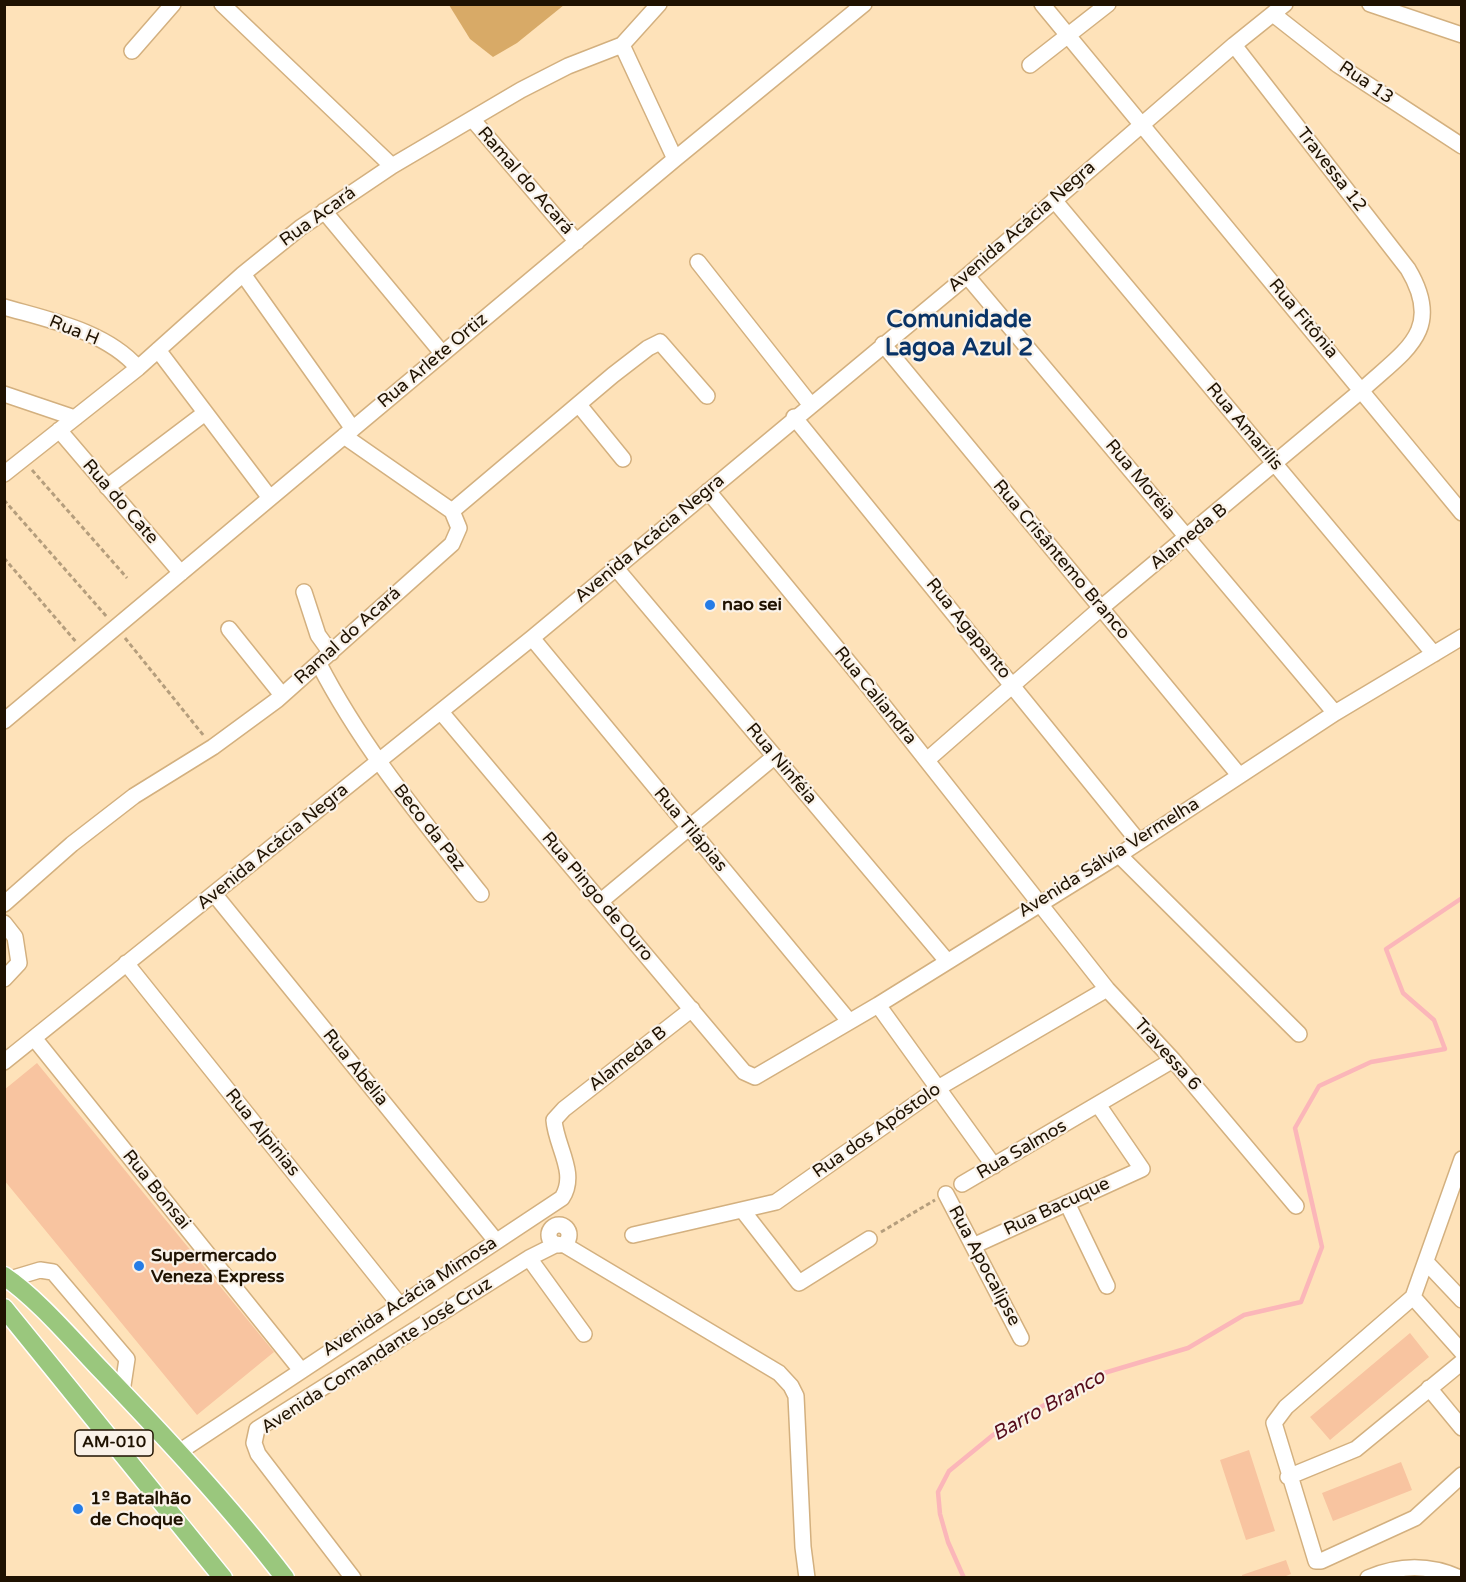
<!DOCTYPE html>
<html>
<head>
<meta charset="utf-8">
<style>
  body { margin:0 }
  #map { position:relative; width:1466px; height:1582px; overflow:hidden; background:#fee2b9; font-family:"Varela Round",sans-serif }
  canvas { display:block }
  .frame { position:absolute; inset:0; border:6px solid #1f1201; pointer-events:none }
</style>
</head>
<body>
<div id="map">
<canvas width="1466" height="1582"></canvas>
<div class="frame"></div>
</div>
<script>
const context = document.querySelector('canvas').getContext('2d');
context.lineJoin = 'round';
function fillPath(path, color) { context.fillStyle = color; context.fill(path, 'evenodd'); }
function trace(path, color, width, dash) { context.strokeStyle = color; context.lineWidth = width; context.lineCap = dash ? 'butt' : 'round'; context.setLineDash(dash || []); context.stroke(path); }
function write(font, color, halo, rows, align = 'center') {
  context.font = font + ' "Varela Round",sans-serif'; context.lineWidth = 4.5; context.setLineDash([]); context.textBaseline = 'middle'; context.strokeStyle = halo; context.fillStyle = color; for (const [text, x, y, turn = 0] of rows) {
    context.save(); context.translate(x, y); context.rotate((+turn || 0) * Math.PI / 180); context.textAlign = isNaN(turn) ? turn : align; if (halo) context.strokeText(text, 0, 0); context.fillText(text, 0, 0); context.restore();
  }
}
const forest = new Path2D(`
  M449 5H564L517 43 493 57 470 39Z`);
const stream = new Path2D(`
  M964 1578 948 1542 940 1514 938 1492 949 1471 993 1435 1094 1376 1188 1348 1244 1315 1301 1302 1322 1247 1295 1128 1319 1086 1371 1062 1445 1049 1434 1020 1403 993 1386 949 1462 898`);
const building = new Path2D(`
  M37 1063 274 1352 197 1415 4 1180V1090Z
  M1410 1333 1429 1357 1330 1440 1310 1417Z
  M1249 1450 1275 1531 1246 1540 1220 1460Z
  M1401 1462 1412 1490 1333 1521 1322 1493Z
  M1286 1560 1291 1574 1281 1578H1242V1575Z`);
const path = new Path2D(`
  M32 470 127 578
  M4 500 107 617
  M4 558 77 643
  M125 638 204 736
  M881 1232 935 1200`);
const minor = new Path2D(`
  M222 4 392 166
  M1042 4 1462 513
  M1370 4 1462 35
  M1273 14 1338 65 1462 146
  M622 45 675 159
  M132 51 173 4
  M1030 65 1108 4
  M473 120 577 242
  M1054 200 1434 654
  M324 211 442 353
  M698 262 810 404
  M243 274 353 429
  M967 276 1335 713
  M4 307C49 320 106 331 138 368
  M883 344 1239 775
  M158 350 270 498
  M4 394 75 418
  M579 405 623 459
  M794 417 1139 842
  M59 430 181 573
  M4 474 138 368 243 274 300 228 392 166 521 90 568 66 622 45 659 4
  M107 487 205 413
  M708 491 868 686 1107 989 1173 1060 1296 1206
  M452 511 613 375 648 348 660 342 707 396
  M615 567 947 961
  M304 592 318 635 331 653
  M229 629 282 695
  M532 638 849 1021
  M319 664C363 749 422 819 481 894
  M441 712 744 1072 755 1077 878 1005 1119 855 1335 713 1462 637
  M4 721 675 159 864 4
  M927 760 1101 608 1362 390C1404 351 1445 331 1408 269L1234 45
  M1119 855 1299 1034
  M215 895 496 1241
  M601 901 774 757
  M4 904 72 844 134 796 213 747 277 700 452 544 459 528 452 511 344 436
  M4 923 15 937 19 963 4 979
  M126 963 399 1304
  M878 1005 994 1166
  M34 1038 300 1369
  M4 1062 532 638 967 276 1234 45 1285 4
  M1462 1159 1413 1297 1286 1407 1274 1423 1316 1561H1321L1415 1518 1462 1475
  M962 1184 1173 1060
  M946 1194 1021 1338
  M1067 1203 1107 1286
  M743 1211 799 1283 869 1239
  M549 1235a10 10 0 1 1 20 0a10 10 0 1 1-20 0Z
  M633 1235 776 1202 938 1088 1107 989
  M563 1244 779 1373 791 1386 796 1396 803 1547 807 1578
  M973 1246 1142 1169 1099 1106
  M529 1258 584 1334
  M1426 1262 1462 1300
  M10 1279 40 1270 53 1272 127 1359 122 1392
  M1413 1297 1462 1352
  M1429 1388 1462 1428
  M179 1452 562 1198C578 1173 556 1147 554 1120L564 1109 692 1009
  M1288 1477 1356 1449 1462 1362
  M353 1578 258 1454 254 1443 257 1429 529 1258 557 1244
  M1368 1578C1398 1565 1429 1564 1460 1578`);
const major = new Path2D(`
  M4 1276C36 1297 75 1343 103 1372 166 1438 229 1505 285 1578
  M4 1308 223 1578`);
const markers = [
  [710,605,6,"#257ce6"],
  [139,1266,6,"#257ce6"],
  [78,1509,6,"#257ce6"]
];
const shields = [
  [114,1443,78]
];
const shieldNames = [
  ["AM-010",114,1443]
];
const streetNames = [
  ["Rua 13",1366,83,34],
  ["Travessa 12",1331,170,52],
  ["Ramal do Acará",525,181,49],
  ["Rua Acará",318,217,-36],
  ["Avenida Acácia Negra",1022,227,-41],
  ["Rua Fitônia",1303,319,50],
  ["Rua H",74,331,22],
  ["Rua Arlete Ortiz",433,361,-40],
  ["Rua Amarílis",1244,427,50],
  ["Rua Moréia",1140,480,50],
  ["Rua do Cate",120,502,49],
  ["Alameda B",1189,537,-39],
  ["Avenida Acácia Negra",650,539,-40],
  ["Rua Crisântemo Branco",1061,560,50],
  ["Rua Agapanto",968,629,51],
  ["Ramal do Acará",348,636,-42],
  ["Rua Caliandra",875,696,51],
  ["Rua Ninféia",781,764,50],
  ["Beco da Paz",429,828,52],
  ["Rua Tilápias",690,830,50],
  ["Avenida Acácia Negra",273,847,-39],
  ["Avenida Sálvia Vermelha",1109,858,-32],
  ["Rua Pingo de Ouro",597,897,50],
  ["Travessa 6",1167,1055,48],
  ["Alameda B",628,1059,-38],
  ["Rua Abélia",355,1068,51],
  ["Rua dos Apóstolo",877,1131,-35],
  ["Rua Alpinias",262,1133,51],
  ["Rua Salmos",1022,1150,-30],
  ["Rua Bonsai",156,1190,51],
  ["Rua Bacuque",1057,1207,-25],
  ["Rua Apocalipse",984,1266,62],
  ["Avenida Acácia Mimosa",410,1297,-33],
  ["Avenida Comandante José Cruz",377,1356,-33]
];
const poiNames = [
  ["nao sei",722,605],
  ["Supermercado",151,1256],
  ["Veneza Express",151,1277],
  ["1º Batalhão",90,1499],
  ["de Choque",90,1520]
];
const waterNames = [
  ["Barro Branco",1049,1406,-29]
];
const districtNames = [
  ["Comunidade",959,321],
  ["Lagoa Azul 2",959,349]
];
fillPath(forest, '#d8aa67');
trace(stream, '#fbb6b9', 4.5);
fillPath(building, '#f8c4a0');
trace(minor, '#d3b07f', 18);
trace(major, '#fff', 21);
trace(path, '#b59e7d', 3, [4.5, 3]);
trace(minor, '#fff', 15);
trace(major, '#9ac77d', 18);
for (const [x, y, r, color] of markers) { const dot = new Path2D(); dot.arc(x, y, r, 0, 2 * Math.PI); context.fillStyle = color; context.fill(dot); trace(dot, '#faf2e8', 2); }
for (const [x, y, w] of shields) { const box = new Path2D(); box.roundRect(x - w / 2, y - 13, w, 26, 4.5); context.fillStyle = '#faf2e8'; context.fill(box); trace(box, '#1f1201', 1.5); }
write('bold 16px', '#1f1201', null, shieldNames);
write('18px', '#1f1201', '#faf2e8', streetNames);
write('bold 18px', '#1f1201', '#faf2e8', poiNames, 'left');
write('italic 20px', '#560c1b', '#faf2e8', waterNames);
write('bold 24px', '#093366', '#faf2e8', districtNames);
</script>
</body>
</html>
